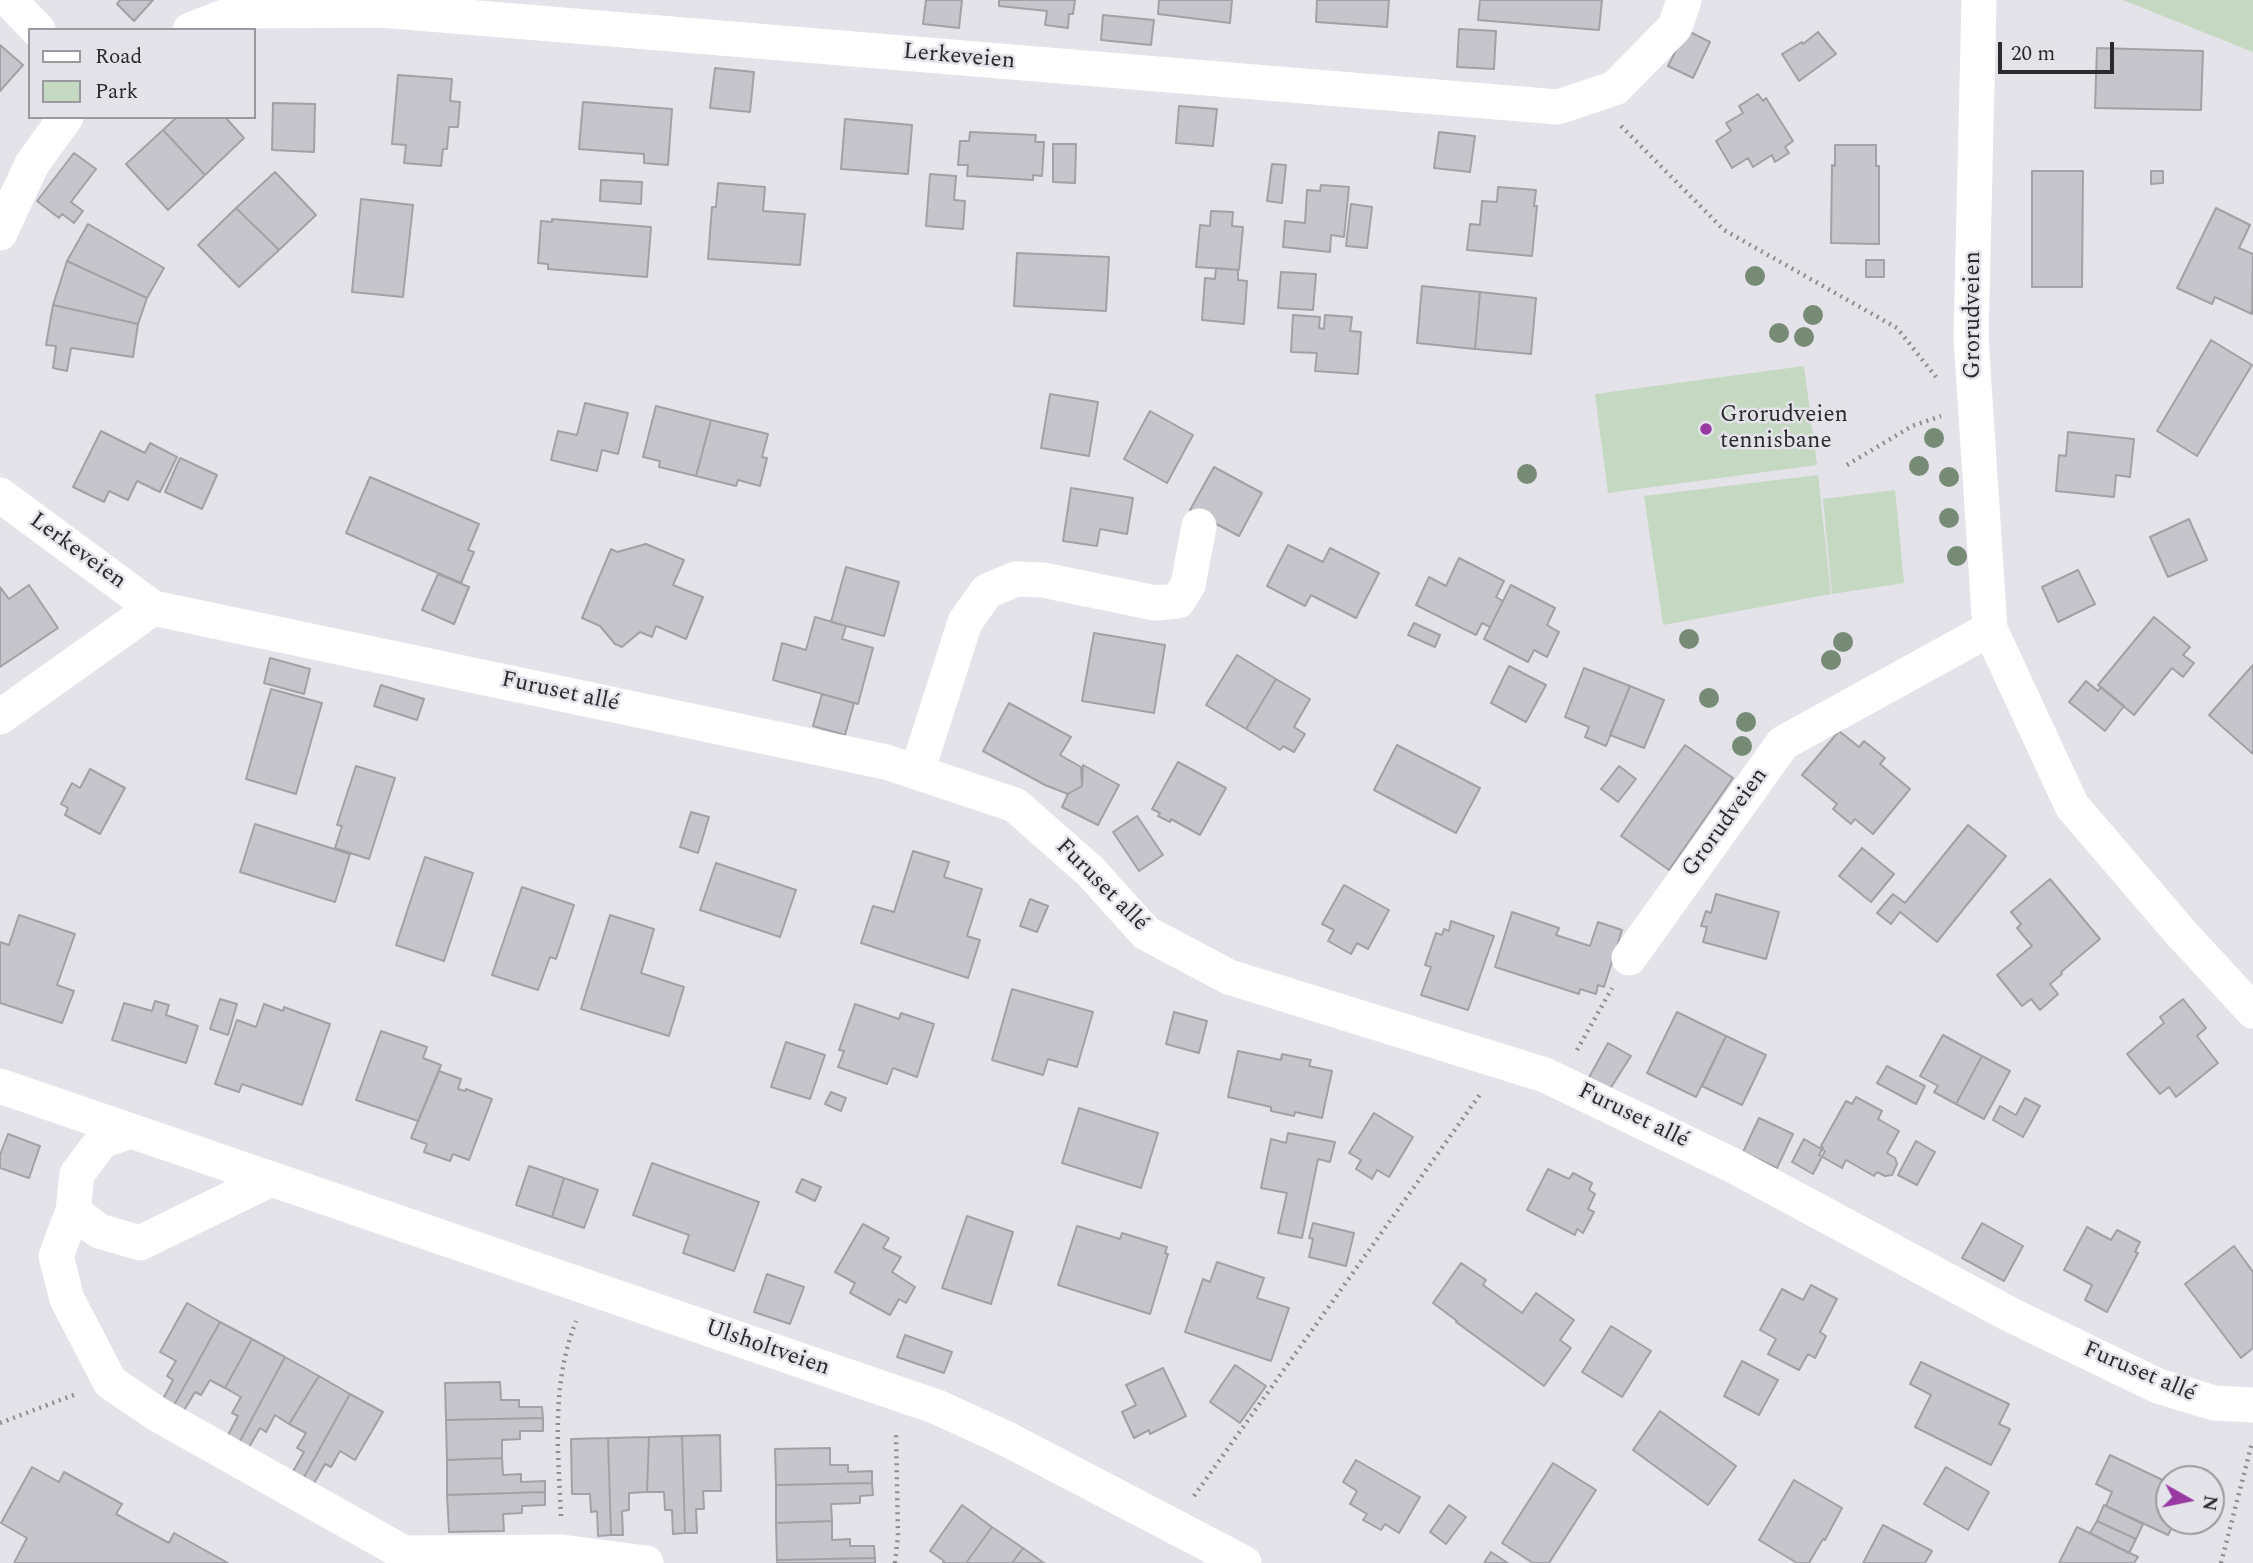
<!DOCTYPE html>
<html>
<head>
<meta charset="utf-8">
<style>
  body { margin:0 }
  #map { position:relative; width:2253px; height:1563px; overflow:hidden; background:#e4e3e9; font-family:Spectral,serif }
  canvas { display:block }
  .legend { position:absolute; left:28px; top:28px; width:228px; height:91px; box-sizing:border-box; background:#e4e3e9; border:2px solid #9a999e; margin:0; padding:9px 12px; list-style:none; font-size:21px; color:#2b2b2d }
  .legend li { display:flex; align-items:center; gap:14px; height:35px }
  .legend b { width:35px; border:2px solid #9a999e }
  .north { position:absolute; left:2155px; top:1465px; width:70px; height:70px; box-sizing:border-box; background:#e4e3e9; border:2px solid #9a999e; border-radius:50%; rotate:99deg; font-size:19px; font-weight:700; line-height:28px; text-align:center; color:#2b2b2d }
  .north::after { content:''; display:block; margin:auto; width:24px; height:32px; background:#9839a2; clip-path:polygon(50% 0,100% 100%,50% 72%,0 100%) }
  .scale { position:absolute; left:1998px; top:42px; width:116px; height:32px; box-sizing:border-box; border:4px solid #2b2b2d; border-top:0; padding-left:9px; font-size:21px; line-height:24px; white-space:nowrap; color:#2b2b2d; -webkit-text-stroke:5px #e4e3e9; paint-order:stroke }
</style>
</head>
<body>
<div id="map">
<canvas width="2253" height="1563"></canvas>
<ul class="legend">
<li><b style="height:9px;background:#fff"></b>Road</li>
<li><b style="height:19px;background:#c5d8c2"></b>Park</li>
</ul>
<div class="north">N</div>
<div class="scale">20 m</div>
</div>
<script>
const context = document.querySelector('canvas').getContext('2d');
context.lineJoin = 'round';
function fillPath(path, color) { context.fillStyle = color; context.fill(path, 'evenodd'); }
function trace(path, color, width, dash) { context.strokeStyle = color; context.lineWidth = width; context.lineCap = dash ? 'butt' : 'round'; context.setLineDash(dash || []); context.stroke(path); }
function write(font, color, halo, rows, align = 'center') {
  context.font = font + ' Spectral,serif'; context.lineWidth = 5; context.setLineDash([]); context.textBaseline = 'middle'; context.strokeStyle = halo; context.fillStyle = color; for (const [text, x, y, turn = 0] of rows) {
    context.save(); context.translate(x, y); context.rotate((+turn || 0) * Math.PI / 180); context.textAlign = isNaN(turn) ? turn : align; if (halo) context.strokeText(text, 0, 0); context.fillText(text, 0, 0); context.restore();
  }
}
const green = new Path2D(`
  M2123 0H2253V52Z
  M1804 366 1817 465 1608 493 1595 394Z
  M1818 475 1831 594 1663 625 1644 496Z
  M1895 490 1904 583 1832 594 1823 499Z`);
const building = new Path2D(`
  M120 0H153L134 21 117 4Z
  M926 0H962L959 28 923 24Z
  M999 0H1075L1073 14H1069L1068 28 1045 25 1047 11 999 6Z
  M1159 0H1232L1230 23 1158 14Z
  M1317 0H1389L1387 27 1316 22Z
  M1480 0H1602L1599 30 1478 20Z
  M1103 15 1154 20 1151 45 1101 40Z
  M1459 29 1496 31 1494 69 1457 67Z
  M1686 30 1710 42 1693 78 1668 66Z
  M1818 32 1836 54 1799 81 1782 54 1802 42 1803 44Z
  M0 45 23 65 0 91Z
  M2097 48 2203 51 2201 110 2095 108Z
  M715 68 754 72 750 112 710 108Z
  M398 75 452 79 450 101 460 102 458 127H449L447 149H443L441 166 404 163 406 145 392 144Z
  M1758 94 1763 101 1766 98 1793 141 1785 147 1789 153 1775 162 1772 155 1753 167 1748 158 1732 168 1716 141 1731 131 1726 123 1743 113 1739 106Z
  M583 102 672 109 668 165 644 163V154L579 149Z
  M273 103 315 104 314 152 272 150Z
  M1179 106 1217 109 1213 146 1176 143Z
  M177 117H225L244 138 205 175 163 130Z
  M845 119 912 125 908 174 841 169Z
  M163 130 205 175 168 210 126 164Z
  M970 132 1036 135 1035 142H1044L1042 176 1033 175V180L967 176 968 165H958L960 141H969Z
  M1439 132 1475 136 1470 172 1434 168Z
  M1053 144H1076L1075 183 1053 182Z
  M1835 145H1876V166H1879V244L1831 243 1832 165 1835 166Z
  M74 153 96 169 71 202 83 211 74 223 62 214 59 218 37 201Z
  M1272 164 1286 165 1282 203 1267 201Z
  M2032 171H2083L2082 287H2032Z
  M2151 171H2163V183L2151 184Z
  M275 172 316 215 279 250 236 208Z
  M930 174 956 176 954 200 965 201 963 229 926 226Z
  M601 180 642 182 641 204 600 201Z
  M718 183 765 187 763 211 805 214 800 265 708 259 712 207H716Z
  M1321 185 1349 187 1344 237 1331 235 1330 252 1283 247 1285 221 1305 223 1307 190 1320 191Z
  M1498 187 1536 190 1534 206H1537L1532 256 1467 250 1470 224 1480 225 1482 201 1497 202Z
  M361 199 413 205 403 297 352 292Z
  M1351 204 1372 207 1367 248 1346 246Z
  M236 208 279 250 239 287 198 245Z
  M2216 208 2250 225 2239 248 2253 254 2252 314 2215 297 2212 304 2177 288Z
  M1211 211 1233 212 1232 226 1243 227 1239 270 1196 267 1200 225 1210 226Z
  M552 219 651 227 647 277 548 269V264L538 263 541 221 552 222Z
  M88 224 164 268 147 298 67 261Z
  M1017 253 1109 257 1106 311 1014 306Z
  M1866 260H1884V277H1866Z
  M67 261 147 298 138 324 53 305Z
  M1216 268 1238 270V280L1247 281 1244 324 1202 320 1205 278 1215 279Z
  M1281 272 1316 274 1313 310 1278 308Z
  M1422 286 1480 292 1475 349 1417 343Z
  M1480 292 1536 298 1531 354 1475 349Z
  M53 305 138 324 133 357 71 348 67 371 53 368 56 346 46 345Z
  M1293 315 1320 317 1319 328 1324 329 1325 315 1352 317 1350 331 1361 332 1358 374 1315 371 1317 353 1291 352Z
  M2211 340 2252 365 2197 456 2157 431Z
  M1050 394 1098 402 1089 456 1041 448Z
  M585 403 628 413 618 454 602 450 597 471 551 460 558 431 577 435Z
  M656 406 711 420 696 476 659 467 660 461 643 457Z
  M1150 411 1193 435 1167 483 1124 459Z
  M711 420 768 434 762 457 767 458 760 486 738 480 736 486 696 476Z
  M101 431 145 453 150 443 177 457 160 492 137 481 128 500 109 491 104 502 73 487Z
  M2068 432 2134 439 2130 477 2116 475 2114 497 2056 491 2059 455 2066 456Z
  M180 458 217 475 202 509 165 492Z
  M1214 467 1262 493 1239 536 1190 510Z
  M370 477 479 524 468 550 474 552 461 583 346 533Z
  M1071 488 1133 498 1127 534 1100 529 1097 546 1063 541Z
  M2189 519 2207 560 2168 577 2150 537Z
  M646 544 684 560 673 585 703 597 686 639 656 626 652 637 640 632 622 647 615 644 600 626 582 618 611 549 617 552Z
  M1288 545 1323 562 1330 548 1379 573 1356 618 1311 595 1305 606 1267 586Z
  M1459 558 1504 581 1496 597 1503 601 1490 627 1482 623 1476 635 1416 605 1429 577 1446 586Z
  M846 567 899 582 884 636 831 622Z
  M2078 570 2095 604 2058 622 2042 587Z
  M438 574 469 587 454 624 422 610Z
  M29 585 58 628 0 667V587L9 599Z
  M1511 585 1555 608 1547 625 1559 632 1547 657 1534 650 1528 662 1484 639Z
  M815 617 846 626 842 639 873 648 858 704 773 680 782 643 806 650Z
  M2154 617 2190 647 2183 655 2194 663 2183 677 2172 668 2134 715 2098 685Z
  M1414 623 1440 635 1435 647 1408 635Z
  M1094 633 1165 645 1154 713 1082 701Z
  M1237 655 1276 679 1246 729 1206 705Z
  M270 658 310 669 304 694 264 683Z
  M2253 665V754L2209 715Z
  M1509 666 1546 685 1526 722 1491 703Z
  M1584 668 1630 686 1606 746 1585 737 1589 727 1565 717Z
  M1276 679 1310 699 1294 727 1305 734 1294 752 1283 746 1280 750 1246 729Z
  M2086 681 2098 691 2101 687 2124 706 2105 731 2069 702Z
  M381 685 424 699 417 720 374 706Z
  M1630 686 1664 700 1644 748 1610 735Z
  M271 689 322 703 296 794 246 779Z
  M822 694 854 703 845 735 813 726Z
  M1009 703 1071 737 1060 755 1081 767 1082 786 1068 794 1045 785 983 751Z
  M1839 731 1859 747 1864 741 1885 758 1880 764 1910 789 1873 834 1855 819 1851 824 1833 809 1837 804 1802 775Z
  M1397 745 1480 788 1456 833 1374 790Z
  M1685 745 1733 778 1669 870 1621 836Z
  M1178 762 1226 788 1200 835 1171 819 1170 822 1158 816 1160 813 1152 809Z
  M1083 765 1119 785 1098 825 1062 807 1068 794 1082 786Z
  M356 766 395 778 369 859 335 848 342 826 337 825Z
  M1619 766 1636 779 1618 802 1601 789Z
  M90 769 125 788 100 834 65 815 68 808 61 804 72 783 80 788Z
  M691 812 709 817 698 853 680 847Z
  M1137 816 1163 855 1139 871 1113 832Z
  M255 824 350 854 335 902 240 872Z
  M1968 825 2006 856 1937 942 1900 912 1891 924 1877 913 1893 894 1905 903Z
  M1862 848 1894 874 1871 902 1839 876Z
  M913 851 949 862 944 877 982 889 967 936 980 940 968 978 861 943 873 906 894 912Z
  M425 857 473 873 444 961 396 945Z
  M716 863 796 890 780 937 700 910Z
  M2050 879 2100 939 2061 972 2062 974 2050 984 2058 994 2040 1010 2031 999 2022 1006 1997 975 2032 946 2017 928 2021 924 2011 912Z
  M1344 885 1389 910 1368 949 1357 943 1351 954 1328 941 1334 930 1322 924Z
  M522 887 574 905 556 959 550 957 538 990 492 975Z
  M1716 894 1779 912 1766 959 1703 942 1707 927 1701 926 1706 911 1711 913Z
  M1030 899 1048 906 1037 932 1020 926Z
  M1512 912 1559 928 1556 935 1590 946 1598 922 1622 930 1604 987 1598 985 1596 994 1580 989 1579 994 1495 967Z
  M19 915 75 934 57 985 74 991 62 1023 0 1003V942L9 945Z
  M610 915 654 929 641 973 684 987 669 1036 581 1009Z
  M1451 921 1494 936 1468 1010 1421 995 1431 967 1425 965 1436 933 1442 935 1444 929 1449 931Z
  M1012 989 1093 1012 1077 1067 1048 1059 1043 1075 992 1060Z
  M220 999 237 1004 228 1035 210 1029Z
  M2183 999 2206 1028 2197 1036 2218 1063 2176 1097 2169 1087 2160 1094 2127 1054 2164 1023 2160 1017Z
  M155 1001 169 1005 166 1015 198 1026 186 1063 112 1040 124 1003 152 1011Z
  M264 1004 283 1011 284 1007 330 1024 302 1105 242 1084 239 1092 215 1084 237 1020 256 1027Z
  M855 1004 899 1019 901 1013 934 1024 917 1077 893 1068 887 1084 838 1067 844 1051 839 1050Z
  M1174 1012 1207 1021 1199 1053 1166 1044Z
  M1677 1012 1726 1036 1696 1097 1647 1073Z
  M381 1031 427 1047 423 1058 441 1065 418 1121 356 1100Z
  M1943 1035 1982 1056 1956 1104 1934 1092 1938 1086 1920 1076Z
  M1726 1036 1766 1055 1742 1105 1702 1086Z
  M786 1042 825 1055 810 1099 771 1087Z
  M1608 1043 1631 1056 1608 1092 1587 1081Z
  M1238 1051 1281 1060 1282 1054 1311 1060 1309 1066 1332 1071 1322 1118 1295 1112 1294 1116 1271 1111V1107L1228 1097Z
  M1982 1056 2010 1071 1984 1119 1956 1104Z
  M1887 1066 1925 1086 1916 1104 1877 1083Z
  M439 1071 461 1079 458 1089 465 1091 466 1089 492 1099 469 1160 453 1154 450 1161 424 1152 427 1144 411 1138Z
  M831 1092 846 1098 841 1111 825 1104Z
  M1856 1097 1882 1111 1878 1119 1899 1131 1887 1153 1895 1158 1897 1164 1892 1175 1885 1176 1877 1172 1874 1176 1846 1160 1842 1168 1819 1155 1823 1148 1821 1146 1846 1101 1852 1104Z
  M2025 1098 2040 1106 2023 1137 1993 1120 2000 1106 2016 1115Z
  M1079 1108 1158 1133 1141 1188 1062 1163Z
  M1374 1113 1413 1137 1389 1177 1377 1170 1372 1179 1356 1169 1361 1160 1349 1153Z
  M1759 1118 1793 1134 1777 1168 1743 1152Z
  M1288 1133 1335 1142 1330 1162 1318 1159 1302 1238 1278 1233 1287 1193 1261 1188 1271 1139 1286 1143Z
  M8 1134 40 1146 29 1178 0 1168V1155Z
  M1804 1139 1825 1151 1813 1174 1792 1162Z
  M1916 1141 1935 1152 1917 1185 1898 1175Z
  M652 1163 759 1202 734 1271 683 1253 689 1235 633 1215Z
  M529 1166 564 1178 552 1217 516 1205Z
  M1548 1169 1569 1179 1573 1173 1592 1183 1589 1190 1595 1194 1588 1209 1594 1212 1583 1233 1577 1229 1575 1235 1527 1210Z
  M564 1178 598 1190 584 1228 552 1217Z
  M802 1179 821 1187 815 1201 796 1192Z
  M967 1216 1013 1232 991 1304 942 1288Z
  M1313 1223 1354 1233 1346 1266 1309 1257 1313 1239 1309 1238Z
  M1982 1223 2023 1246 2004 1281 1962 1258Z
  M863 1224 889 1238 883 1248 901 1257 892 1272 915 1287 906 1303 899 1299 890 1315 850 1293 855 1283 835 1272Z
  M1077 1226 1120 1239 1122 1233 1167 1247 1165 1253 1168 1254 1150 1314 1058 1285Z
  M2087 1227 2111 1240 2117 1230 2140 1242 2135 1252 2138 1253 2107 1312 2085 1300 2092 1285 2064 1270Z
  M2234 1246 2253 1272V1348L2241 1358 2185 1284Z
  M1217 1262 1264 1278 1257 1298 1289 1308 1271 1361 1185 1332 1203 1279 1210 1282Z
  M1461 1263 1486 1280 1483 1285 1522 1313 1536 1293 1574 1320 1560 1340 1571 1348 1544 1386 1456 1322 1457 1321 1433 1303Z
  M767 1274 804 1287 790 1324 754 1312Z
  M1811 1285 1837 1299 1820 1332 1826 1336 1815 1358 1808 1354 1799 1370 1768 1354 1776 1339 1760 1330 1782 1289 1803 1300Z
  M187 1303 220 1322 173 1407 162 1401 173 1380 167 1376 176 1361 160 1352Z
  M220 1322 252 1339 225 1388 210 1380 201 1395 195 1392 183 1412 173 1407Z
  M1611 1326 1651 1351 1622 1397 1582 1372Z
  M905 1335 952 1352 944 1373 897 1357Z
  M252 1339 285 1357 239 1443 227 1437 238 1416 232 1413 241 1397 225 1388Z
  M285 1357 319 1376 289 1424 275 1415 266 1432 260 1428 248 1449 239 1443Z
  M1742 1361 1778 1380 1759 1415 1724 1396Z
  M1921 1362 2009 1404 1999 1424 2010 1429 1991 1465 1915 1427 1931 1395 1910 1384Z
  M1235 1365 1266 1386 1240 1423 1210 1402Z
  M1163 1368 1186 1416 1150 1434 1149 1430 1134 1438 1122 1412 1136 1405 1126 1385Z
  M319 1376 350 1394 303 1479 292 1473 304 1452 297 1448 306 1433 289 1424Z
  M500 1382 501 1400H519V1407H542L543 1418 446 1420 445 1383Z
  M350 1394 383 1412 355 1460 340 1451 331 1467 325 1464 313 1485 303 1479Z
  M1660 1411 1736 1466 1708 1505 1633 1450Z
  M543 1418V1431H520V1439L502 1440V1458L447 1460 446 1420Z
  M720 1435 721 1491H703L704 1509H696L697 1533H685L682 1436Z
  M682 1436 685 1533 673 1534 672 1510H665L664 1492H647L649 1437Z
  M649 1437 647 1492 629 1493V1510L622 1511 623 1535H611L608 1438Z
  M608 1438 611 1535 598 1536 597 1511 591 1512 590 1494H572L571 1439Z
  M830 1448V1465H848V1472L872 1471V1483L776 1485 775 1449Z
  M2110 1455 2169 1483V1521H2175L2168 1535 2106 1506 2112 1492 2096 1484Z
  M502 1458 503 1475 521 1474V1482L545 1481V1492L447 1495V1460Z
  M1356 1460 1420 1497 1399 1533 1385 1524 1381 1530 1363 1520 1367 1514 1350 1504 1357 1491 1343 1482Z
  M1553 1463 1596 1490 1549 1563H1533L1502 1543Z
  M32 1467 59 1482 64 1472 122 1504 116 1514 169 1543 174 1533 228 1563H14L27 1538 1 1523Z
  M1946 1467 1989 1492 1968 1530 1924 1504Z
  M1794 1480 1842 1508 1825 1540 1823 1539 1809 1563H1797L1759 1540Z
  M872 1483 873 1495 860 1496V1503L831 1504 832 1521 776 1523V1485Z
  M545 1492V1505L522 1506V1513L503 1514 504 1531 449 1532 447 1495Z
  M962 1505 992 1527 966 1563H943L944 1561 930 1551Z
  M1449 1505 1466 1517 1446 1544 1430 1532Z
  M2104 1505 2143 1524 2136 1539 2097 1521Z
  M832 1521V1540L850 1539V1546H874L875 1558 777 1560 776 1523Z
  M2097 1521 2136 1539 2129 1553 2090 1533Z
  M1883 1525 1932 1551 1925 1563H1863Z
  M992 1527 1023 1548 1012 1563H966Z
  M2077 1527 2138 1557 2134 1563H2059Z
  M1023 1548 1044 1563H1012Z
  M1491 1552 1508 1563H1484Z
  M875 1558V1563H777V1560Z`);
const path = new Path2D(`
  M1621 126 1724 230 1897 328 1936 377
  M1847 465 1912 426 1941 416
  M1577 1050 1612 988
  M0 1423 76 1394
  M1194 1496 1481 1093
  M561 1516C558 1449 551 1385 576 1321
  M895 1563 898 1536 896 1432
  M2221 1563 2252 1443`);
const minor = new Path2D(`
  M9 0 38 30
  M1979 0 1971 338 1990 629 2072 806 2181 933 2253 1011
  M190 30 239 11 381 10 1558 107 1615 88 1675 27 1684 0
  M0 233 32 164 66 117
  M0 495 153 608
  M0 717 153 608 886 762 1015 805 1090 871 1146 933 1229 977 1545 1075 1736 1167 2011 1315 2158 1386 2214 1403 2253 1405
  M917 772 965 622 987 591 1016 579 1043 580 1155 603 1178 601 1188 585 1199 526
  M1629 958 1783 743 1990 629
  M0 1086 937 1407 1007 1439 1244 1563
  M130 1131 102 1141 77 1174 73 1211 99 1231 140 1243 271 1179
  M73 1211 56 1256 67 1299 110 1382 157 1414 404 1553 562 1552 646 1563`);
const trees = [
  [1755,276],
  [1813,315],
  [1779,333],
  [1804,337],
  [1934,438],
  [1919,466],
  [1527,474],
  [1949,477],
  [1949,518],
  [1957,556],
  [1689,639],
  [1843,642],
  [1831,660],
  [1709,698],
  [1746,722],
  [1742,746]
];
const markers = [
  [1706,429,7,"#9839a2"]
];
const streetNames = [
  ["Lerkeveien",959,58,5],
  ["Grorudveien",1974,315,-90],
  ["Lerkeveien",77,552,36],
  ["Furuset allé",560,693,12],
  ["Grorudveien",1726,823,-54],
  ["Furuset allé",1101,886,45],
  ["Furuset allé",1633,1117,26],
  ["Ulsholtveien",767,1349,19],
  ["Furuset allé",2139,1373,23]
];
const poiNames = [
  ["Grorudveien",1720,416],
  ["tennisbane",1720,442]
];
fillPath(green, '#c5d8c2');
fillPath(building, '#c6c5cb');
trace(building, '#a2a1a7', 2);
trace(path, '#8e8d92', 4.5, [2, 5]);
trace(minor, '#fff', 35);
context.fillStyle = '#778a76';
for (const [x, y] of trees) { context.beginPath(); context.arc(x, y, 10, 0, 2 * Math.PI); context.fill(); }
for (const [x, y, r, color] of markers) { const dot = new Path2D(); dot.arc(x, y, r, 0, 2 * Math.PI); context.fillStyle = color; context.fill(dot); trace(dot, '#e4e3e9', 2.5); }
write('23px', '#2b2b2d', '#e4e3e9', streetNames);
write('23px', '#2b2b2d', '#e4e3e9', poiNames, 'left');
</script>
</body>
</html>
